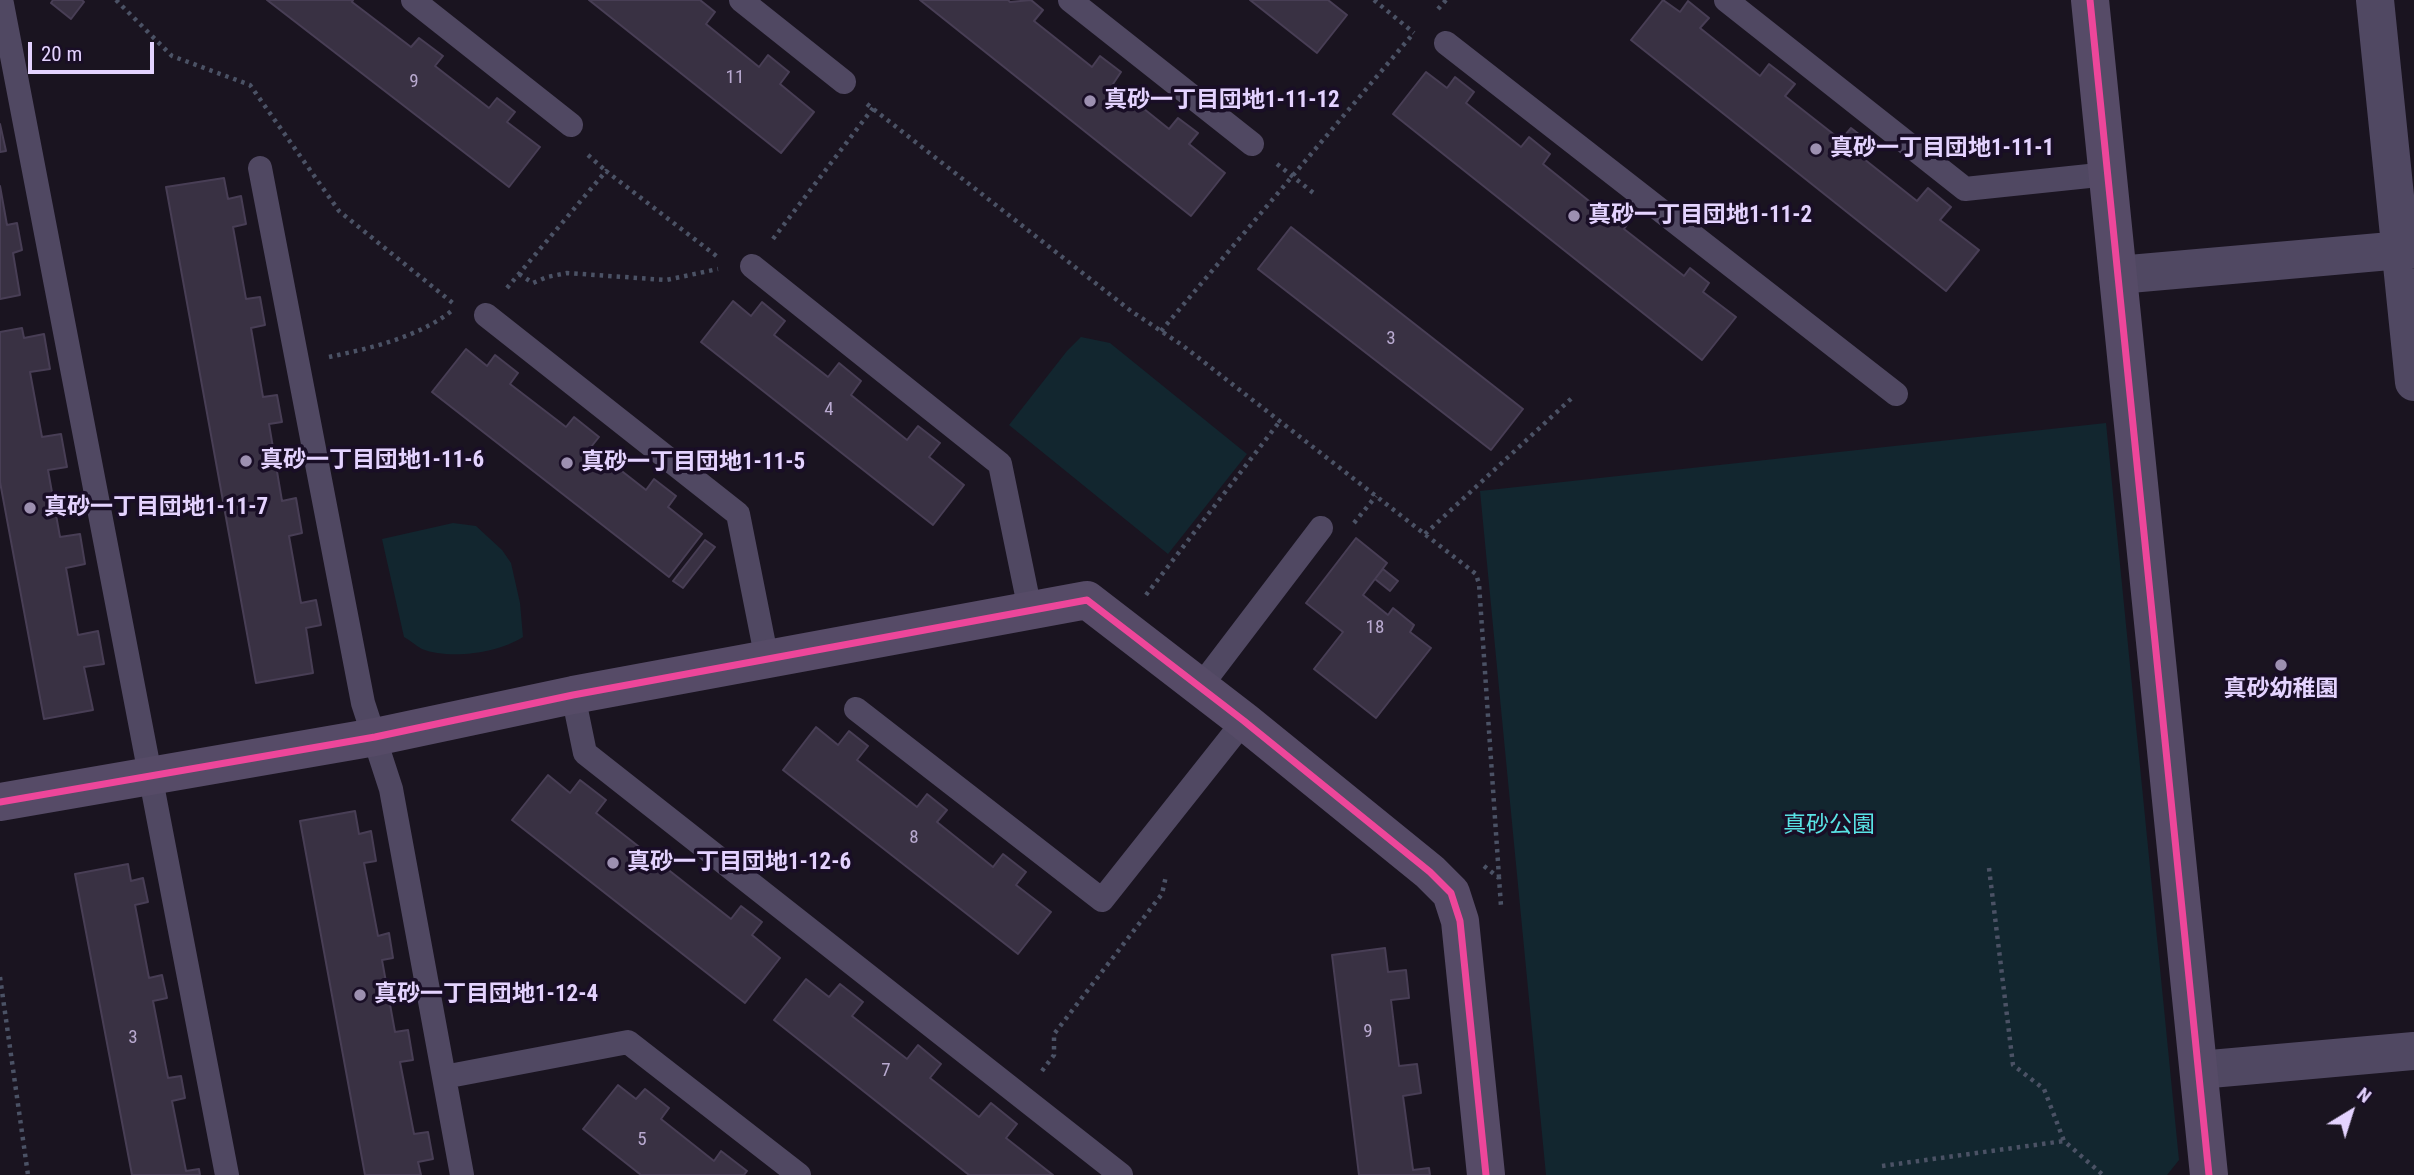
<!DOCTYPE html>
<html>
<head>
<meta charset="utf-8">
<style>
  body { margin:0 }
  #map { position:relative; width:2414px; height:1175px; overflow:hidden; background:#1a1420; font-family:"Roboto Condensed",sans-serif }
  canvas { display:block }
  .north { position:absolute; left:2316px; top:1077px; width:70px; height:70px; -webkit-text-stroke:5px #190e26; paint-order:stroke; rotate:38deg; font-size:19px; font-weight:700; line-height:28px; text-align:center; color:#e4d3ff }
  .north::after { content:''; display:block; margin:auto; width:24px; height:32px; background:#e4d3ff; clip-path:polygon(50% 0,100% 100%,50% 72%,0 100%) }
  .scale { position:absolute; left:28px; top:42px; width:126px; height:32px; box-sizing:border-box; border:4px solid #e4d3ff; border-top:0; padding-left:9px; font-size:21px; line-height:24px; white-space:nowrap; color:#e4d3ff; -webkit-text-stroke:5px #190e26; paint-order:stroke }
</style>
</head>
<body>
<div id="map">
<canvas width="2414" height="1175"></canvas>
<div class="north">N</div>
<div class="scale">20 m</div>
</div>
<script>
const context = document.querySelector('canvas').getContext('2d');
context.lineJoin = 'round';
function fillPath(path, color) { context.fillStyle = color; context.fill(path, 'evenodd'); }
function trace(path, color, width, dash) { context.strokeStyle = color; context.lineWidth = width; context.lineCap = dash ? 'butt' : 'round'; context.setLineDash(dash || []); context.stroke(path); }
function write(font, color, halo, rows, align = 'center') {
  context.font = font + ' "Roboto Condensed","Noto Sans JP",sans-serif'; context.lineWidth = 7; context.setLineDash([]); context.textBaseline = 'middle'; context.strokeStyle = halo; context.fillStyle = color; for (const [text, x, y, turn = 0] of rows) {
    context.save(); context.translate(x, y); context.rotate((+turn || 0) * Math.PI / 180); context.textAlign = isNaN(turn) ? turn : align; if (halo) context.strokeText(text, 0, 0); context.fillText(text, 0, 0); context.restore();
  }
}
const green = new Path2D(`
  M1081 337 1110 343 1247 454 1168 554 1009 425 1067 351Z
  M2106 423 2179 1160 2167 1175H1546L1480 491Z
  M453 523 476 526 502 550 511 563 520 603 523 637C498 653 450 660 422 649 416 646 410 640 404 637L382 539Z`);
const building = new Path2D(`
  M53 0H82L84 2 71 19 51 3Z
  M267 0H353L352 2 411 47 419 38 443 56 435 66 489 108 497 98 515 112 507 122 540 147 509 187Z
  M589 0H700L715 12 706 24 759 67 768 55 789 72 780 84 814 112 781 153Z
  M920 0H1008L1010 2 1031 0 1043 10 1034 21 1092 67 1100 56 1121 72 1113 84 1169 129 1178 118 1198 133 1189 144 1225 173 1191 216Z
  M1250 0H1328L1347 15 1317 53Z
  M1663 0 1680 12 1688 1 1709 18 1700 28 1760 76 1769 64 1795 84 1785 96 1841 140 1851 128 1869 142 1859 155 1917 201 1928 188 1951 207 1940 220 1979 250 1946 291 1631 40Z
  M1426 72 1447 88 1455 77 1474 92 1466 103 1521 147 1529 137 1550 154 1543 164 1604 213 1612 203 1631 219 1624 229 1684 276 1690 268 1709 283 1703 292 1736 317 1702 360 1393 114Z
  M0 124 6 151 0 152Z
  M224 178 228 199 241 196 246 224 233 227 246 299 260 297 265 325 251 328 263 397 277 395 282 422 269 424 282 501 296 498 302 533 289 536 301 603 316 600 321 625 306 628 313 673 256 683 166 187Z
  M0 186 7 225 17 223 22 250 13 253 20 295 0 299Z
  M1291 227 1523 409 1491 450 1258 269Z
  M733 301 751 316 762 302 785 321 774 335 828 377 839 363 861 381 851 395 907 440 918 426 940 443 929 457 964 485 933 525 701 342Z
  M22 328 24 338 44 334 50 369 30 372 42 437 61 434 67 467 48 470 60 537 80 534 85 564 66 568 78 635 98 631 104 664 84 667 93 710 44 719 0 482V332Z
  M466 349 487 366 495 355 518 373 510 384 566 427 574 417 599 437 591 447 646 490 654 479 676 496 668 507 702 534 669 577 432 392Z
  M1356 538 1387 563 1363 595 1388 615 1393 608 1414 625 1410 632 1431 648 1376 718 1314 669 1343 632 1306 603Z
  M705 540 715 547 683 588 673 581Z
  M1383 569 1398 581 1390 591 1375 579Z
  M816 727 838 745 849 731 868 746 857 760 917 807 927 794 947 810 937 822 993 867 1003 854 1026 872 1016 885 1051 912 1018 954 783 770Z
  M548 775 570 793 580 780 606 800 596 813 731 919 741 906 762 922 752 935 780 958 745 1003 512 820Z
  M355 811 359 834 371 831 376 861 364 863 378 936 389 933 393 958 382 960 395 1032 408 1030 413 1060 400 1062 414 1134 428 1132 433 1159 418 1162 421 1175H365L300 821Z
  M128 864 131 881 143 878 148 902 135 905 149 978 162 975 167 998 153 1001 168 1078 181 1076 185 1098 172 1101 186 1171 199 1169 200 1175H132L75 874Z
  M1385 948 1388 972 1406 970 1409 998 1391 1000 1399 1066 1417 1064 1421 1093 1403 1096 1413 1170 1429 1168 1430 1175H1359L1332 955Z
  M806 979 829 997 840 984 863 1002 852 1016 907 1059 918 1045 941 1064 930 1078 979 1117 991 1103 1017 1124 1006 1138 1053 1175H969L774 1020Z
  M618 1085 636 1099 645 1089 669 1108 661 1119 714 1161 721 1151 747 1171 744 1175H641L583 1129Z`);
const path = new Path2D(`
  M116 0 172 56 250 85 339 211 454 304
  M1374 0 1414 33
  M1438 9 1446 0
  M867 104 1131 311 1182 345 1476 574 1479 584 1499 877
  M588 155 606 171
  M1277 164 1316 195
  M773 239 873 108
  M519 274 533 283 547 277 567 273 666 280 718 269
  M507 288 606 171 719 258
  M1161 331 1412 35
  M329 357C371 348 420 337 454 309
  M1354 523 1376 496
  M1425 534 1573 397
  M1146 595 1280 421
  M1484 866 1499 878 1501 906
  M1989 868 2013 1065 2044 1089 2064 1141 2103 1175
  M0 977 28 1175
  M1042 1071 1054 1055V1034L1162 894 1166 876
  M1882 1166 2064 1141`);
const lane = new Path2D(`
  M413 0 571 125
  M741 0 844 82
  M1070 0 1252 144
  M1726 0 1965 189 2108 174
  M2 4 227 1175
  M1446 43 1896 394
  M260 168 363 703 391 789 462 1175
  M752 266 1000 464 1030 610
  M486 315 738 514 767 660
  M1200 687 1321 528
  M573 695 585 753 1121 1175
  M856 709 1102 900 1244 721
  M444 1077 628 1042 799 1175`);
const street = new Path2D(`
  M2375 0 2414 382
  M2118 275 2414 249
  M2199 1070 2414 1051`);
const secondary = new Path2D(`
  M2090 0 2209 1175
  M0 802 375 737 573 695 1087 600 1244 721 1430 872 1451 893 1460 921 1486 1175`);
const cycleway = new Path2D(`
  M2090 0 2209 1175
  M0 802 375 737 573 695 1087 600 1244 721 1430 872 1451 893 1460 921 1486 1175`);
const markers = [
  [1090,101,7,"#9d90b1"],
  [1816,149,7,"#9d90b1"],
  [1574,216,7,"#9d90b1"],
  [246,461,7,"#9d90b1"],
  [567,463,7,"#9d90b1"],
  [30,508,7,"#9d90b1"],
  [2281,665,7,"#9d90b1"],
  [613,863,7,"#9d90b1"],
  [360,995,7,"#9d90b1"]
];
const numberNames = [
  ["11",735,78],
  ["9",414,82],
  ["3",1391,339],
  ["4",829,410],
  ["18",1375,628],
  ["8",914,838],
  ["9",1368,1032],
  ["3",133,1038],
  ["7",886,1071],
  ["5",642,1140]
];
const poiNames = [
  ["真砂一丁目団地1-11-12",1104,101],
  ["真砂一丁目団地1-11-1",1830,149],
  ["真砂一丁目団地1-11-2",1588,216],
  ["真砂一丁目団地1-11-6",260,461],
  ["真砂一丁目団地1-11-5",581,463],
  ["真砂一丁目団地1-11-7",44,508],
  ["真砂幼稚園",2281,690,"center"],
  ["真砂一丁目団地1-12-6",627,863],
  ["真砂一丁目団地1-12-4",374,995]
];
const parkNames = [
  ["真砂公園",1829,826]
];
fillPath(green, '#12262f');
fillPath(building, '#393143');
trace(building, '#483e55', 2);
trace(path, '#4b5265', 4.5, [3.5, 5]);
trace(lane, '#504862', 24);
trace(street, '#504862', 38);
trace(secondary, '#564b67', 38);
trace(cycleway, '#ed469a', 7);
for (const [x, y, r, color] of markers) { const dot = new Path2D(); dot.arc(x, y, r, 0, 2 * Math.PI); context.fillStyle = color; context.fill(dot); trace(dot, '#190e26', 2.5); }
write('19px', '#b9aad0', null, numberNames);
write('bold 23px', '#e4d3ff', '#190e26', poiNames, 'left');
write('23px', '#59e3e5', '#190e26', parkNames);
</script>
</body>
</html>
